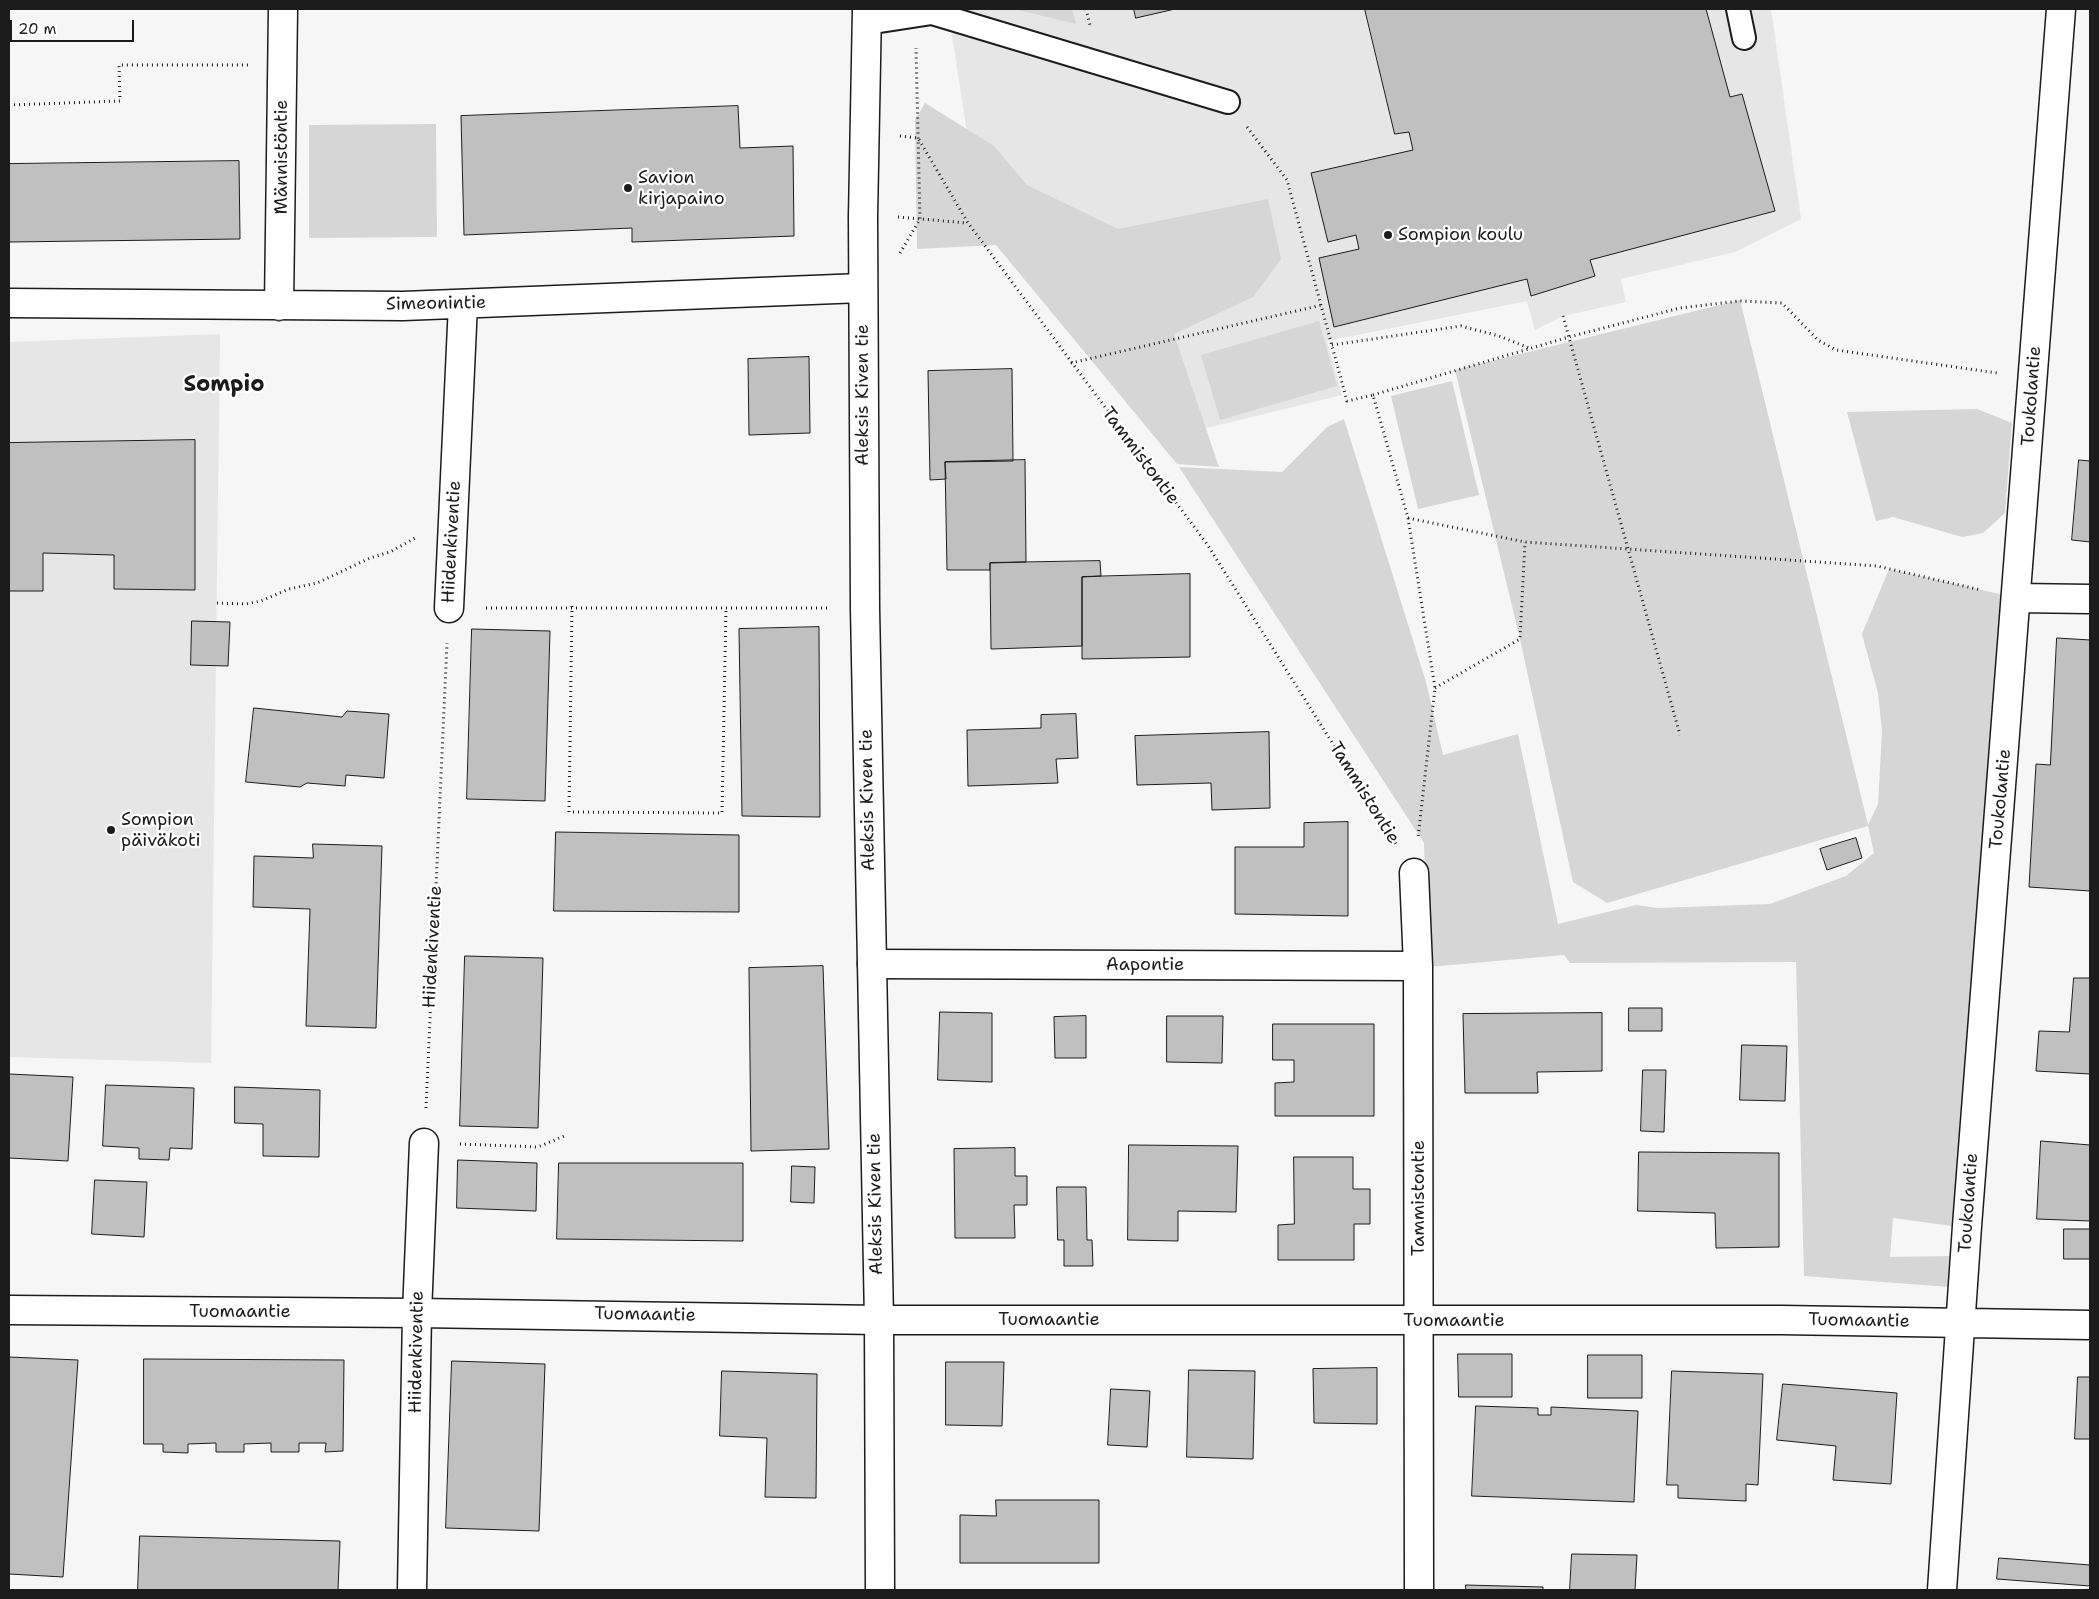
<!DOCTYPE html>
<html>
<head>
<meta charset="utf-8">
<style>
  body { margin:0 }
  #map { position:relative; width:2099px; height:1599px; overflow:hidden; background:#f6f6f6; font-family:"Shantell Sans",sans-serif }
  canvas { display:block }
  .frame { position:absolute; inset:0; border:10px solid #1c1c1c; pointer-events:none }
  .scale { position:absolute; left:10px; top:20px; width:124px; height:22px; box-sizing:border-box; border:2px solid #1c1c1c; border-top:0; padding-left:6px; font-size:15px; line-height:18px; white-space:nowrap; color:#1c1c1c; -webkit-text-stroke:4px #fff; paint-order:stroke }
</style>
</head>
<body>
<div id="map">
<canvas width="2099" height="1599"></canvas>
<div class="frame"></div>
<div class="scale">20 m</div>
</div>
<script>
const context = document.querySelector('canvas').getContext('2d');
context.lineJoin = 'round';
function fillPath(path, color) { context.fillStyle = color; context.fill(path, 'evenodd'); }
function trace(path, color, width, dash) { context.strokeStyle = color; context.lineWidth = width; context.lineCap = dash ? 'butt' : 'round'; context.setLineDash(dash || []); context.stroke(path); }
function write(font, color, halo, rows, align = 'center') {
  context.font = font + ' "Shantell Sans",sans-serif'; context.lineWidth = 4.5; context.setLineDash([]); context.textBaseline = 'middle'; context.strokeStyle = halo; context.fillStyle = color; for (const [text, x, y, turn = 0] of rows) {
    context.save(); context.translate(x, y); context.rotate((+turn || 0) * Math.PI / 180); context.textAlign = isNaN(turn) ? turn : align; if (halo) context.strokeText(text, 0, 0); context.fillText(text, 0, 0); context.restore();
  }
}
const built = new Path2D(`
  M948 9H1771L1801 219 1735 252 1621 279 1626 302 1563 316 1535 330 1527 301 1327 341 1342 395 1174 436 977 199Z
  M220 334 211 1063 9 1057V342Z`);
const green = new Path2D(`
  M1014 9H1072L1076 24Z
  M925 103 994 146 1027 185 1118 229 1268 199 1281 259 1253 297 1174 334 1219 467 1177 464 996 245 917 249 915 120Z
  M436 124 437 237 309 238V125Z
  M1740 300 1868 825 1878 804 1882 731 1878 693 1862 634 1889 569 2017 598 1973 1003 1952 1226 1893 1218 1890 1257 1952 1256 1949 1287 1804 1276 1796 962 1570 963 1564 955 1428 967 1424 843 1179 467 1282 472 1327 427 1344 419 1426 682 1443 755 1518 734 1558 924 1636 905 1658 908 1770 904 1846 876 1874 853 1868 826 1607 903 1573 882 1520 639 1455 370Z
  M1319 321 1337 386 1220 420 1201 355Z
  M1452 381 1479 495 1418 509 1391 396Z
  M1977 409 2012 423 2005 513 1983 533 1962 537 1893 517 1876 521 1847 412Z`);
const building = new Path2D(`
  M1134 9H1175L1136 18Z
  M1365 9H1706L1730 97 1742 94 1775 211 1590 260 1595 276 1531 296 1527 279 1334 327 1319 258 1359 249 1356 235 1328 242 1311 173 1413 150 1409 132 1395 134Z
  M738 106 740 148 793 146 794 236 632 242V228L464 235 461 116Z
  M239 161 240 239 9 242V164Z
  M809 357 810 433 749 435 748 359Z
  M1012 369 1013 461 945 462 946 479 930 480 928 371Z
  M195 440V590L114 589V555L43 553V591H9V443Z
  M1025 460 1026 562 990 563V570H947L945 462Z
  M2079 460 2090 461V542L2072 540Z
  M1100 561 1101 576 1082 577V646L991 649 990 563Z
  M1190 574V657L1082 659V577Z
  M192 621 230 622 228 666 191 665Z
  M819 627 820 817 742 816 739 629Z
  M472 629 550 631 545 801 467 799Z
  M2057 638 2090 640V891L2029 887 2036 764 2050 765Z
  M254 708 342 717 347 711 389 714 384 778 346 775 345 786 307 783 300 787 246 782Z
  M1076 714 1078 758 1056 759 1058 783 968 786 967 730 1041 728V715Z
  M1269 732 1270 808 1212 810 1211 783 1137 785 1135 736Z
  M1348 822V916L1235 914V847H1304V823Z
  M556 832 739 835V912L554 911Z
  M1856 838 1862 858 1827 870 1820 849Z
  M313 844 382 846 376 1028 306 1026 310 909 253 907 254 856 313 858Z
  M465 956 543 958 538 1128 460 1126Z
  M823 966 829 1149 751 1151 749 968Z
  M2074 978H2090V1074L2036 1071 2039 1031 2069 1032Z
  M1629 1008H1662V1031H1629Z
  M940 1012 992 1013V1082L938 1080Z
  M1602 1013V1071L1537 1072 1538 1093H1465L1463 1014Z
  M1086 1016V1058H1055L1054 1017Z
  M1167 1016H1223L1222 1063 1167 1062Z
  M1273 1024H1374V1116H1275V1083L1294 1082V1060H1273Z
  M1742 1045 1787 1046 1785 1101 1740 1100Z
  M1643 1070H1666L1664 1132 1641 1131Z
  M9 1074 73 1077 68 1161 9 1158Z
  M106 1085 194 1088 192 1149 170 1148 169 1160 139 1159V1148L103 1146Z
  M235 1087 320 1090 319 1157 263 1156V1124L235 1123Z
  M2041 1141 2090 1145V1221L2037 1219Z
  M1129 1145 1238 1146 1236 1212 1178 1211V1241L1128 1240Z
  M1015 1148V1176H1027V1205H1014L1015 1238H955L954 1149Z
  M1639 1152 1779 1153V1247L1716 1248 1715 1213 1638 1211Z
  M1294 1157H1353V1189H1370V1224H1354V1260H1278V1225L1294 1224Z
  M458 1160 537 1163 536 1211 457 1208Z
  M559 1163H743V1241L557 1239Z
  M792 1166 815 1167 814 1203 791 1202Z
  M95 1180 147 1182 144 1237 92 1234Z
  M1057 1187H1086L1087 1240H1092L1093 1266H1064V1240H1058Z
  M2064 1229H2090V1259H2064Z
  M1458 1354H1512V1397H1459Z
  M1588 1355H1642V1398H1588Z
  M9 1357 78 1360 63 1577 9 1574Z
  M144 1359 344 1360 343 1451 325 1452 326 1443H299V1452H271V1443L244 1444V1452H216V1443L188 1444V1453L163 1452V1444H144Z
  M452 1361 545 1364 539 1531 446 1528Z
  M946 1362H1004L1002 1426 946 1425Z
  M1377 1368V1424L1314 1423 1313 1369Z
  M1189 1370 1255 1371 1253 1459 1187 1457Z
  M722 1371 817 1374 816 1498 765 1497 767 1438 720 1436Z
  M1672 1371 1763 1374 1758 1485 1746 1484V1501L1678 1498V1485H1667Z
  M2078 1377H2090V1439H2075Z
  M1783 1384 1897 1393 1891 1484 1833 1480 1836 1446 1777 1440Z
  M1111 1389 1150 1391 1147 1447 1108 1445Z
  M1476 1406 1538 1408V1415H1551V1407L1638 1411 1634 1502 1472 1496Z
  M996 1500H1099V1563H960V1515L996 1516Z
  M140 1536 340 1541 338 1590H138Z
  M1572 1554 1637 1555 1635 1590H1570Z
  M1999 1558 2090 1565V1586L1997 1579Z
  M1466 1585 1543 1587V1590H1466Z`);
const path = new Path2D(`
  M1086 9 1090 25
  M9 105 120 101 119 65H248
  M1247 127 1287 180 1347 401 1373 395 1408 518 1435 688 1418 838
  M900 136 918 138 968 223 1207 544 1396 844
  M898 217 967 223
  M900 253 920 219 916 48
  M1563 316 1680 735
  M1332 345 1461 326 1499 336 1529 348
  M1071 363 1322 305
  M1373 395 1569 337 1680 308 1739 301 1782 303 1818 340 1836 350 1997 373
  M1408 518 1525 542 1877 566 1981 590
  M217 603 246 604 261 601 289 589 317 583 370 558 390 552 417 537
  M572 606 569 812 722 813 726 609
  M486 608H829
  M1435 688 1520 639 1525 542
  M426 1108 447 643
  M460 1144 538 1147 564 1136`);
const service = new Path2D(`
  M1738 9 1744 38
  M867 23 932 13 1228 102`);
const minor = new Path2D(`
  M9 303 403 306 862 288
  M279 306 283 9
  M2017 598 2090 599
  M449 608 463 304
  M1414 873 1418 966 1419 1590
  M872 964 1418 966
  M9 1310 417 1313 879 1320H1781L2090 1325
  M412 1590 417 1313 424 1143
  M1942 1590 1967 1226 2061 9`);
const tertiary = new Path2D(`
  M867 9 863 217 865 608 879 1320 880 1590`);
const markers = [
  [628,188,5,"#1c1c1c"],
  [1388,235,5,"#1c1c1c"],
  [111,830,5,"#1c1c1c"]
];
const streetNames = [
  ["Männistöntie",282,157,-90],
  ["Simeonintie",436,304,-1],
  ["Aleksis Kiven tie",863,395,-90],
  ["Toukolantie",2032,396,-86],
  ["Tammistontie",1140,456,53],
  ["Hiidenkiventie",452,542,-87],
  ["Tammistontie",1364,793,58],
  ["Toukolantie",2001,799,-85],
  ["Aleksis Kiven tie",868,800,-91],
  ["Hiidenkiventie",433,947,-87],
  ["Aapontie",1145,965],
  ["Tammistontie",1419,1198,-90],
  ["Toukolantie",1969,1203,-86],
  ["Aleksis Kiven tie",876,1204,-91],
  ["Tuomaantie",240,1312],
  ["Tuomaantie",645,1315,1],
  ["Tuomaantie",1049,1320],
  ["Tuomaantie",1454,1321],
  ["Tuomaantie",1859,1321,1],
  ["Hiidenkiventie",417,1352,-89]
];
const poiNames = [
  ["Savion",638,178],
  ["kirjapaino",638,199],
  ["Sompion koulu",1398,235],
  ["Sompion",121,820],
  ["päiväkoti",121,841]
];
const districtNames = [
  ["Sompio",224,385]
];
fillPath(built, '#e6e6e6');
fillPath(green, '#d6d6d6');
fillPath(building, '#c0c0c0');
trace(building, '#1c1c1c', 1);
trace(service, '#1c1c1c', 26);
trace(minor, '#1c1c1c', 31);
trace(tertiary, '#1c1c1c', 31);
trace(path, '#1c1c1c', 3, [1, 4]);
trace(service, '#fff', 22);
trace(minor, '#fff', 28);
trace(tertiary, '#fff', 28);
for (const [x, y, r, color] of markers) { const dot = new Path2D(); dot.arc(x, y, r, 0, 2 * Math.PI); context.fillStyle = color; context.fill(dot); trace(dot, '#fff', 2); }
write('18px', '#1c1c1c', '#fff', streetNames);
write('18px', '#1c1c1c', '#fff', poiNames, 'left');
write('bold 22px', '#1c1c1c', '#fff', districtNames);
</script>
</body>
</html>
